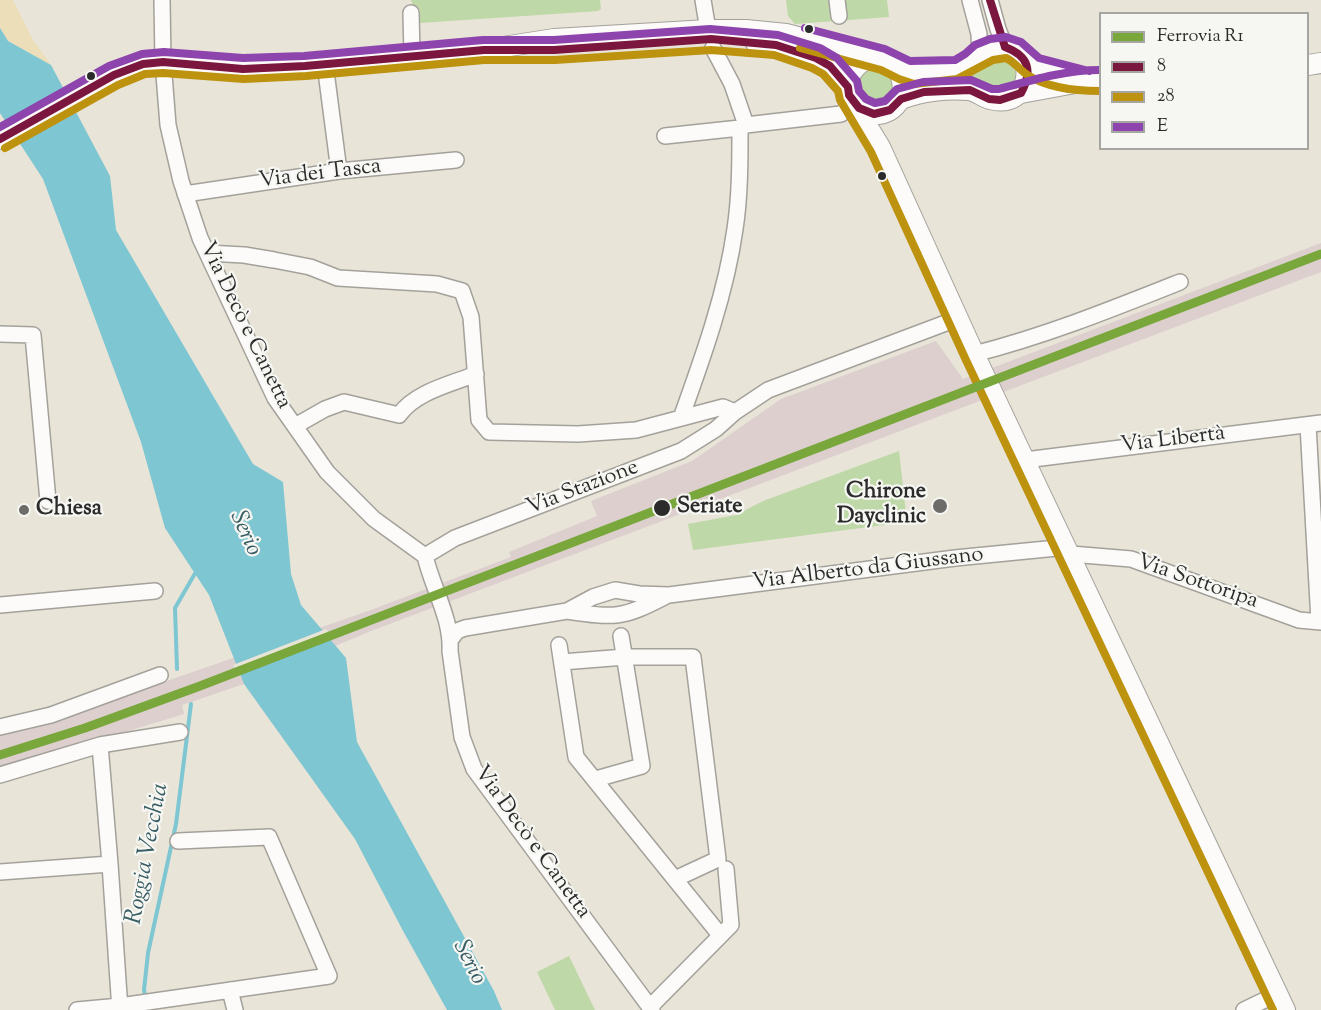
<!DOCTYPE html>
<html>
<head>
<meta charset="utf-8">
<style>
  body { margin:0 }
  #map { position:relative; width:1321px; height:1010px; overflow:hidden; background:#e8e4d8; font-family:"Sorts Mill Goudy",serif }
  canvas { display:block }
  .legend { position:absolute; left:1099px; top:12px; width:210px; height:138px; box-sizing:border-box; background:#f6f6f2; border:2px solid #a5a5a2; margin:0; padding:8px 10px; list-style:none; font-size:18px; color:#2b2b2b }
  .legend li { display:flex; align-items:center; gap:12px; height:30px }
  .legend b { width:30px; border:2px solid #a5a5a2 }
</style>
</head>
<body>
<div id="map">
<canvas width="1321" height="1010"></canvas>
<ul class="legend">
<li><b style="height:8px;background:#79a73b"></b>Ferrovia R1</li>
<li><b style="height:8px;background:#7b163e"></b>8</li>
<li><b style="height:8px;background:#bc920e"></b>28</li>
<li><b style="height:8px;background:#8e44ad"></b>E</li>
</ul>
</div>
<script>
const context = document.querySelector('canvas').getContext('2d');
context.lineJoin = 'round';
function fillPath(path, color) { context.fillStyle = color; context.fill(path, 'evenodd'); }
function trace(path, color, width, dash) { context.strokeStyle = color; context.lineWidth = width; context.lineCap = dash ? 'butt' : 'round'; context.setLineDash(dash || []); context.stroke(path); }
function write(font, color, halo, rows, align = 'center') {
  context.font = font + ' "Sorts Mill Goudy",serif'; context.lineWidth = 4.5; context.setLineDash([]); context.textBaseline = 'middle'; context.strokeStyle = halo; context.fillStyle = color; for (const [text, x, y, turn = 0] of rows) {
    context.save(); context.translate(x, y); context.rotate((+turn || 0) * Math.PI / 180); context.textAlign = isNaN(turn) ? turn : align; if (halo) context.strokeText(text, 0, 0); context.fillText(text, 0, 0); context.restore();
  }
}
const industrial = new Path2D(`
  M1321 243V272L371 631 244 684 182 705 184 714 0 770V734L49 722 368 611 511 557 509 552 597 516 591 501 692 461 781 399 936 341 963 379Z`);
const green = new Path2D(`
  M411 0H600L601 9 598 11 420 23Z
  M786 0H887L889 17 795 24 788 16Z
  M1002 59 1009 60C1017 69 1021 86 1006 91 995 95 985 84 975 83 955 81 933 85 913 86V80C931 79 954 81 972 75 983 71 990 62 1002 59Z
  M859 86a17 17 0 1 1 34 0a17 17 0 1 1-34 0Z
  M899 451 907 522 693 550 688 524 736 515 763 501Z
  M569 956 595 1010H555L537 972Z`);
const sand = new Path2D(`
  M0 0H13L33 40 51 65 8 41 0 28Z`);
const water = new Path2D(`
  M0 28 8 41 51 65 110 176 116 230 253 464 283 482 291 574 301 605 346 658 357 742 494 991 502 1010H447L402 929 355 839 244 684 209 595 165 528 141 442 43 179 0 113Z`);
const pier = new Path2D(`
  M326 629 333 638 238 675 233 665Z`);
const stream = new Path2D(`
  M177 669 175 608 197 570
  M146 999 144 990 148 953 176 824 191 704`);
const minor = new Path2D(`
  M162 0 163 62 168 125 181 181 200 238 275 398 327 472 374 519 425 556C432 587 452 619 450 651L462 737 474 769 652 1010
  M703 0 708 30
  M837 0 839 16
  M970 0 979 34 980 54
  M990 0 998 29 1005 47
  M411 13 412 56
  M713 48 732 84 746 125
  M325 64 339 171
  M665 136 740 128
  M185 194 339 171 456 160
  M207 253 244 255 274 260 310 267 338 278 437 284 462 291 471 317 479 420 489 432 578 434 636 430 723 407 735 412 768 390 959 318
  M0 334 33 335 48 501
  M974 354C1045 336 1112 309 1180 282
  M681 418C703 357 726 293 735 229 740 196 740 162 740 128L746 125 841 114 853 103
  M1308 425 1319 621
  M295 426 325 409 344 402 399 415C415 392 451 384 476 374
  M1025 460 1321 423
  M1071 554 1131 559 1299 620 1321 622
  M425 556 455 538 681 451 716 429 735 412
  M0 605 155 591
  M567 611C615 618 622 619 666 596
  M451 639 457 631 465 628 567 611 593 597 615 590 639 594 669 595 955 558 1057 548 1066 545
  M559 645 576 757 720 935
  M562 662 625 657H693L718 859 675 879
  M0 727 51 715 160 675
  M100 745 180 732
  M0 775 100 745 110 864 0 872
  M596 779 642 766 621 636
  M110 864 120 1010
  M230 990 235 1010
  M650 1007 731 925 726 869
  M77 1010 120 1006 329 976 269 837 178 841
  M1244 1010 1277 994`);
const major = new Path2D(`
  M756 43C779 46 810 51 829 65 836 71 842 80 848 87
  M894 65C919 95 885 129 858 107 852 102 848 95 848 87 848 80 851 72 856 67 878 45 890 69 910 72 922 75 938 73 951 71 971 68 982 46 1004 47 1017 47 1024 60 1034 66 1048 75 1070 77 1086 81
  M1308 65 1321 63
  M1021 93 1086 81H1100
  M901 99C921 91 947 88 969 90 977 91 982 97 990 99 1019 107 1032 83 1024 58
  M853 103 880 147 974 354 1285 1010
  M0 139 114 75 143 64 163 62 182 65 243 69 305 66 484 50 554 39 708 30H746L786 34 876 58`);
const bus1 = new Path2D(`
  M990 0 1005 47
  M0 139 114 75 143 64 163 62 243 69 305 66 484 50H554L711 39 776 45 816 58 830 66 848 87 849 95 859 108 874 114 890 110 901 99 924 92 970 90 989 99 1000 100 1021 93C1033 71 1029 56 1005 47`);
const bus2 = new Path2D(`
  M800 48 881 70 899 79 914 84 957 79 993 60 1006 58C1015 62 1020 71 1029 76 1049 88 1077 91 1100 91
  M5 148 118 85 145 74 163 73 244 79 306 76 484 60H555L711 50 774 55 812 68 823 74 838 91 840 100 871 152 965 358 1273 1010`);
const bus3 = new Path2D(`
  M805 28 885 49 910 61 955 60 965 54 975 45 990 39 1006 37 1021 42 1039 58 1089 71
  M0 127 109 66 142 54 164 52 243 58 304 56 483 40H554L710 29 778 35 820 48 837 58 857 81 859 91 866 99 875 103 885 101 897 89 923 82 971 80 992 89H999C1032 80 1065 70 1100 70`);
const rail1 = new Path2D(`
  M0 755 85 728 200 686 1321 254`);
const markers = [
  [809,29,5,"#2b2b2b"],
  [91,76,5,"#2b2b2b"],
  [882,176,5,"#2b2b2b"],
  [940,506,8,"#6d6c68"],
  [662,508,9,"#2b2b2b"],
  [24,510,6,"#6d6c68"]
];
const streetNames = [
  ["Via dei Tasca",320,175,-7],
  ["Via Decò e Canetta",244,326,64],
  ["Via Libertà",1173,441,-7],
  ["Via Stazione",583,489,-21],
  ["Via Alberto da Giussano",868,570,-7],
  ["Via Sottoripa",1197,583,19],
  ["Via Decò e Canetta",531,843,54]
];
const poiNames = [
  ["Chirone",926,493],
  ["Dayclinic",926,518],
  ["Chiesa",36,510,"left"]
];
const stopNames = [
  ["Seriate",677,508]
];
const waterNames = [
  ["Serio",244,534,66],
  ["Roggia Vecchia",149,854,-79],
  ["Serio",468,963,63]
];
fillPath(industrial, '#dccfce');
fillPath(green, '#bed8a7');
fillPath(sand, '#ebdeb8');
fillPath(water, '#7ec6d1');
fillPath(pier, '#e8e4d8');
trace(stream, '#7ec6d1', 4);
trace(minor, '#a4a19b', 18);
trace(major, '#a4a19b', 22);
trace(minor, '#fcfbf9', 15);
trace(major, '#fcfbf9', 20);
trace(bus1, '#7b163e', 8);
trace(bus2, '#bc920e', 8);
trace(bus3, '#8e44ad', 8);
trace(rail1, '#79a73b', 9);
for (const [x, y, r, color] of markers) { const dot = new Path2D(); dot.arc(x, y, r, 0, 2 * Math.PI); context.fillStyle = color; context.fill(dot); trace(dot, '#f6f6f2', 2); }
write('22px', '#2b2b2b', '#f6f6f2', streetNames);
write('bold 22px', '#2b2b2b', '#f6f6f2', poiNames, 'right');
write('bold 22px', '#2b2b2b', '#f6f6f2', stopNames, 'left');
write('italic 24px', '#385d64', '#f6f6f2', waterNames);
</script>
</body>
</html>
